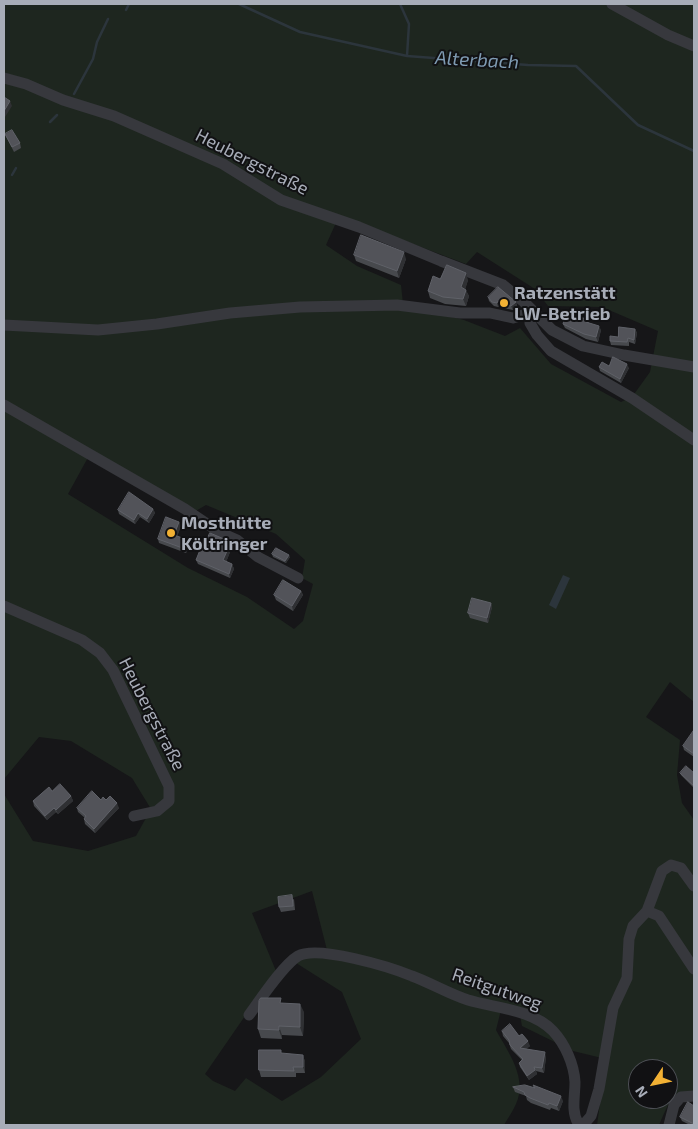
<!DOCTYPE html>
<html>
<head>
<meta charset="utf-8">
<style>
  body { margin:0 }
  #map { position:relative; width:698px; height:1129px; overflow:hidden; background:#161618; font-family:"Exo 2",sans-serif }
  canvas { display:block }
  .frame { position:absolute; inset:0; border:5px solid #a8adb8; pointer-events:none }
  .north { position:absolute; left:628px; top:1059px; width:50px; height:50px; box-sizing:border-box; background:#111113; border:1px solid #4d4f55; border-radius:50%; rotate:236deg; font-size:14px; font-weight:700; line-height:20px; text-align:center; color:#a8adb8 }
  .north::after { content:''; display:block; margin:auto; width:18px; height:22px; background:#f2b134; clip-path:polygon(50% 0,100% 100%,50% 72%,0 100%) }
</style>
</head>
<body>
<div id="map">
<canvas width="698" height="1129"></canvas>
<div class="frame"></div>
<div class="north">N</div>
</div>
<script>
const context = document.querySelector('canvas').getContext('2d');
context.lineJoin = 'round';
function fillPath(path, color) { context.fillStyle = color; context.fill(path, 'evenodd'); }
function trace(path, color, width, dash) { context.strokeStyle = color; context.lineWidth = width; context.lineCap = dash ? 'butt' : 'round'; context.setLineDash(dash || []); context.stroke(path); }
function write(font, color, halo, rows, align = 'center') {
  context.font = font + ' "Exo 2",sans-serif'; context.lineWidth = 4; context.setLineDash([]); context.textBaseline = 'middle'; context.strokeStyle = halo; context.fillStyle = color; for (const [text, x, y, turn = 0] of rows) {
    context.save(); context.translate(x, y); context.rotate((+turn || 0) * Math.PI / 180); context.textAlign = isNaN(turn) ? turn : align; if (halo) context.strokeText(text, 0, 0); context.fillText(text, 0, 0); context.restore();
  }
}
const green = new Path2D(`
  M4 4H694V702L670 682 646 717 680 740 677 775 682 803 694 820V1094C671 1089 667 1108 659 1125H597L606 1059 573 1051 522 1026 520 1015 501 1010 496 1030C508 1052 528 1078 516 1104 513 1111 508 1118 504 1125H4V794L33 841 88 851 136 836 151 809 132 778 71 741 39 737 4 779ZM339 216 466 264 477 252 535 289 548 306 602 307 658 331 650 372 632 397 621 402 551 364 520 328 505 336 464 320 403 304 401 285 357 266 326 245ZM91 452 194 512 206 505 276 534 305 560 302 578 313 584 303 621 294 629 247 597 188 568 68 494ZM312 891 327 950 296 954V963L342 992 361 1039 321 1077 282 1101 246 1078 235 1091 213 1081 205 1074 276 971 252 913ZM638 1069H668V1099H638Z`);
const water = new Path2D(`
  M563 575 570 578 556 609 549 605Z`);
const stream = new Path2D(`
  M239 4 300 32 407 56 528 65 576 66 638 125 694 151
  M400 4 409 24 407 56
  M126 10 129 4
  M74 94 93 59 97 42 108 19
  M50 122 57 115
  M12 175 16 168`);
const minor = new Path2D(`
  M612 4 668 35 694 46
  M4 78 26 84 63 100 114 116 223 164 281 200 359 227 441 261 503 285 524 302 552 330 583 346 624 355 694 367
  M533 312 530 323 537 335 551 351 632 398 694 440
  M4 325 98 330 157 324 230 313 300 307 397 305 460 313H490L513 318 533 312
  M4 405 185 509 219 532 237 540 258 557 298 578
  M4 606 82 640 100 653 113 670 169 786V801L157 811 134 816
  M694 886 681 868 671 865 662 871 647 911 659 916 694 969
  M249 1015C260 1000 283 965 298 956 318 945 390 967 412 976 431 983 449 994 468 1000 495 1008 532 1009 553 1031 565 1044 574 1064 575 1082 575 1096 571 1111 578 1123L584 1124 591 1116 599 1089 613 1008 627 978 629 939 633 926 647 911
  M669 1125 674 1105 681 1097 694 1096`);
const wall = new Path2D(`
  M5 134 20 143 21 148 14 152Z
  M354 255 406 259 399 278 356 261Z
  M468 280 465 289 469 296 466 306 445 304 430 298 428 291Z
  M488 297 516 302 517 306 513 310 503 308 500 305 498 307 494 306 489 301Z
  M570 317 587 319 589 323 601 330 598 342 586 339 565 328 563 324Z
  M635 329 637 333 635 344 629 342V346L611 345 610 341Z
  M599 367 629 368 621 383 600 371Z
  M153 509 155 513 149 523 140 517 135 524 119 514 118 510Z
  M179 522 181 526 177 536 188 540 190 545 186 553 159 543 158 539Z
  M232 547 226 562 232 564 234 569 230 578 198 564 196 560 202 550Z
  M272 554 290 557 286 563 273 557Z
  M301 591 303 595 293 611 276 600 274 595Z
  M491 603 492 607 488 623 470 618 468 613Z
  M694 730V757L684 750 683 746Z
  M680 773H694V788L681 775Z
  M52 791 71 796 73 801 58 814 56 812 47 820 34 806 33 801Z
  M101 800H106L119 808 95 833 85 824 84 819 85 818 78 812 77 808Z
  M294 899 295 910 281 912 279 907Z
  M282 1003 304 1012 303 1036 282 1035V1039L261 1038 258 1029Z
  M502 1031 519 1036 530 1046 526 1049 546 1057 544 1073 536 1071 537 1074 529 1080 520 1067 519 1063 522 1060 511 1049 509 1043 503 1036Z
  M303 1055 305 1062V1073H296V1077H261L259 1070Z
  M533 1085 563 1101 559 1111 551 1108 550 1110 531 1103 527 1100 526 1096 515 1092 513 1087 534 1088Z
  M694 1106V1125H690L682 1121 680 1117Z`);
const shadedWall = new Path2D(`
  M10 101 12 106 5 117 4 111Z
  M404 252 406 259 399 278 397 271Z
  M466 273 468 280 464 294 461 287Z
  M466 290 469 296 466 306 463 299Z
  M498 301 500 305 498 307 497 303Z
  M516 302 517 306 513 310 511 306Z
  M599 326 601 330 598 342 596 337Z
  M635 329 637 333 635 344 634 340Z
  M627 364 629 368 621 383 620 379Z
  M153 509 155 513 149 523 147 519Z
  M138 513 140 517 135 524 134 520Z
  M179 522 181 526 176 540 174 535Z
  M188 540 190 545 186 553 185 549Z
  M231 542 232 547 225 565 223 560Z
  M289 555 290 557 286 563 285 561Z
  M232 564 234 569 230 578 229 574Z
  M301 591 303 595 293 611 292 606Z
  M491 603 492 607 488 623 487 618Z
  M71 796 73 801 58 814 56 810Z
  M117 803 119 808 95 833 94 829Z
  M54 808 56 812 47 820 45 816Z
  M300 1004 304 1012 303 1036 300 1027Z
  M279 1026 282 1035V1039L279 1030Z
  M528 1041 530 1046 522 1053 520 1048Z
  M545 1052 546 1057 544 1073 542 1068Z
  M303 1055 305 1062V1073L303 1067Z
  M534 1067 537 1074 529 1080 527 1076Z
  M561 1096 563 1101 559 1111 557 1106Z`);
const building = new Path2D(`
  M4 97 10 101 4 111Z
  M12 130 20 143 12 147 5 134Z
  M361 235 404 252 397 271 354 255Z
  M447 265 466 273 461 287 466 290 463 299 443 297 428 291 433 276 440 279Z
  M498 287 516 302 511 306 501 304 498 301 497 303 492 302 488 297Z
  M571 315 587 319 586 322 599 326 596 337 584 334 563 324 565 316 570 317Z
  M619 327 635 329 634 340 628 338 627 342 610 341V336L618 337Z
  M613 357 627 364 620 379 599 367 602 362 609 366Z
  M129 492 153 509 147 519 138 513 134 520 118 510Z
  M166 517 179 522 174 535 188 540 185 549 158 539Z
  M210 533 231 542 223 560 232 564 229 574 196 560 200 550H202Z
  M276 548 289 555 285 561 272 554Z
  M283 580 301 591 292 606 274 595Z
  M472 598 491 603 487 618 468 613Z
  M694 730V754L683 746Z
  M686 766 694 773V786L680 773Z
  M60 784 71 796 56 810 54 808 45 816 33 801 49 787 52 791Z
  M92 791 101 800 103 797 106 800 110 796 117 803 94 829 84 819 86 816 77 808Z
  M292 895 293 906 279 907 278 897Z
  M261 998H281L280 1003 300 1004V1027L279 1026V1030L258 1029 259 1001Z
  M510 1024 519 1036 522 1034 528 1041 520 1048 545 1052 542 1068 534 1067 535 1070 527 1076 519 1063 523 1059 510 1045 509 1040 502 1031Z
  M259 1050H281V1053L303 1055V1067H293L294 1071 259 1070Z
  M525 1085 535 1088 533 1085 561 1096 557 1106 549 1103 548 1105 530 1098 525 1095 524 1092 513 1087Z
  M688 1102 694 1106V1124L680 1117Z`);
const markers = [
  [504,303,5,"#f2b134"],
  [171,533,5,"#f2b134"]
];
const streetNames = [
  ["Heubergstraße",252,162,27],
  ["Heubergstraße",152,714,63],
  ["Reitgutweg",497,989,19]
];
const poiNames = [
  ["Ratzenstätt",514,293],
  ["LW-Betrieb",514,314],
  ["Mosthütte",181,523],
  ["Költringer",181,544]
];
const waterNames = [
  ["Alterbach",477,60,3]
];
fillPath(green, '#1e261f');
fillPath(water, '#2c353c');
trace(stream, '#2c353c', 2.5);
trace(minor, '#37383d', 11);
fillPath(wall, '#47494d');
fillPath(shadedWall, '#2f3033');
fillPath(building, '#525359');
trace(building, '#5f6168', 1);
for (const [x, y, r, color] of markers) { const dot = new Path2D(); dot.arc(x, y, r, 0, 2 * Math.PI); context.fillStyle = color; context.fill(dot); trace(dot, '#111113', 2); }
write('18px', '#a8adb8', '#111113', streetNames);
write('bold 18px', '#a8adb8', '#111113', poiNames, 'left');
write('italic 19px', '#7f9bb3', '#111113', waterNames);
</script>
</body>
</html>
